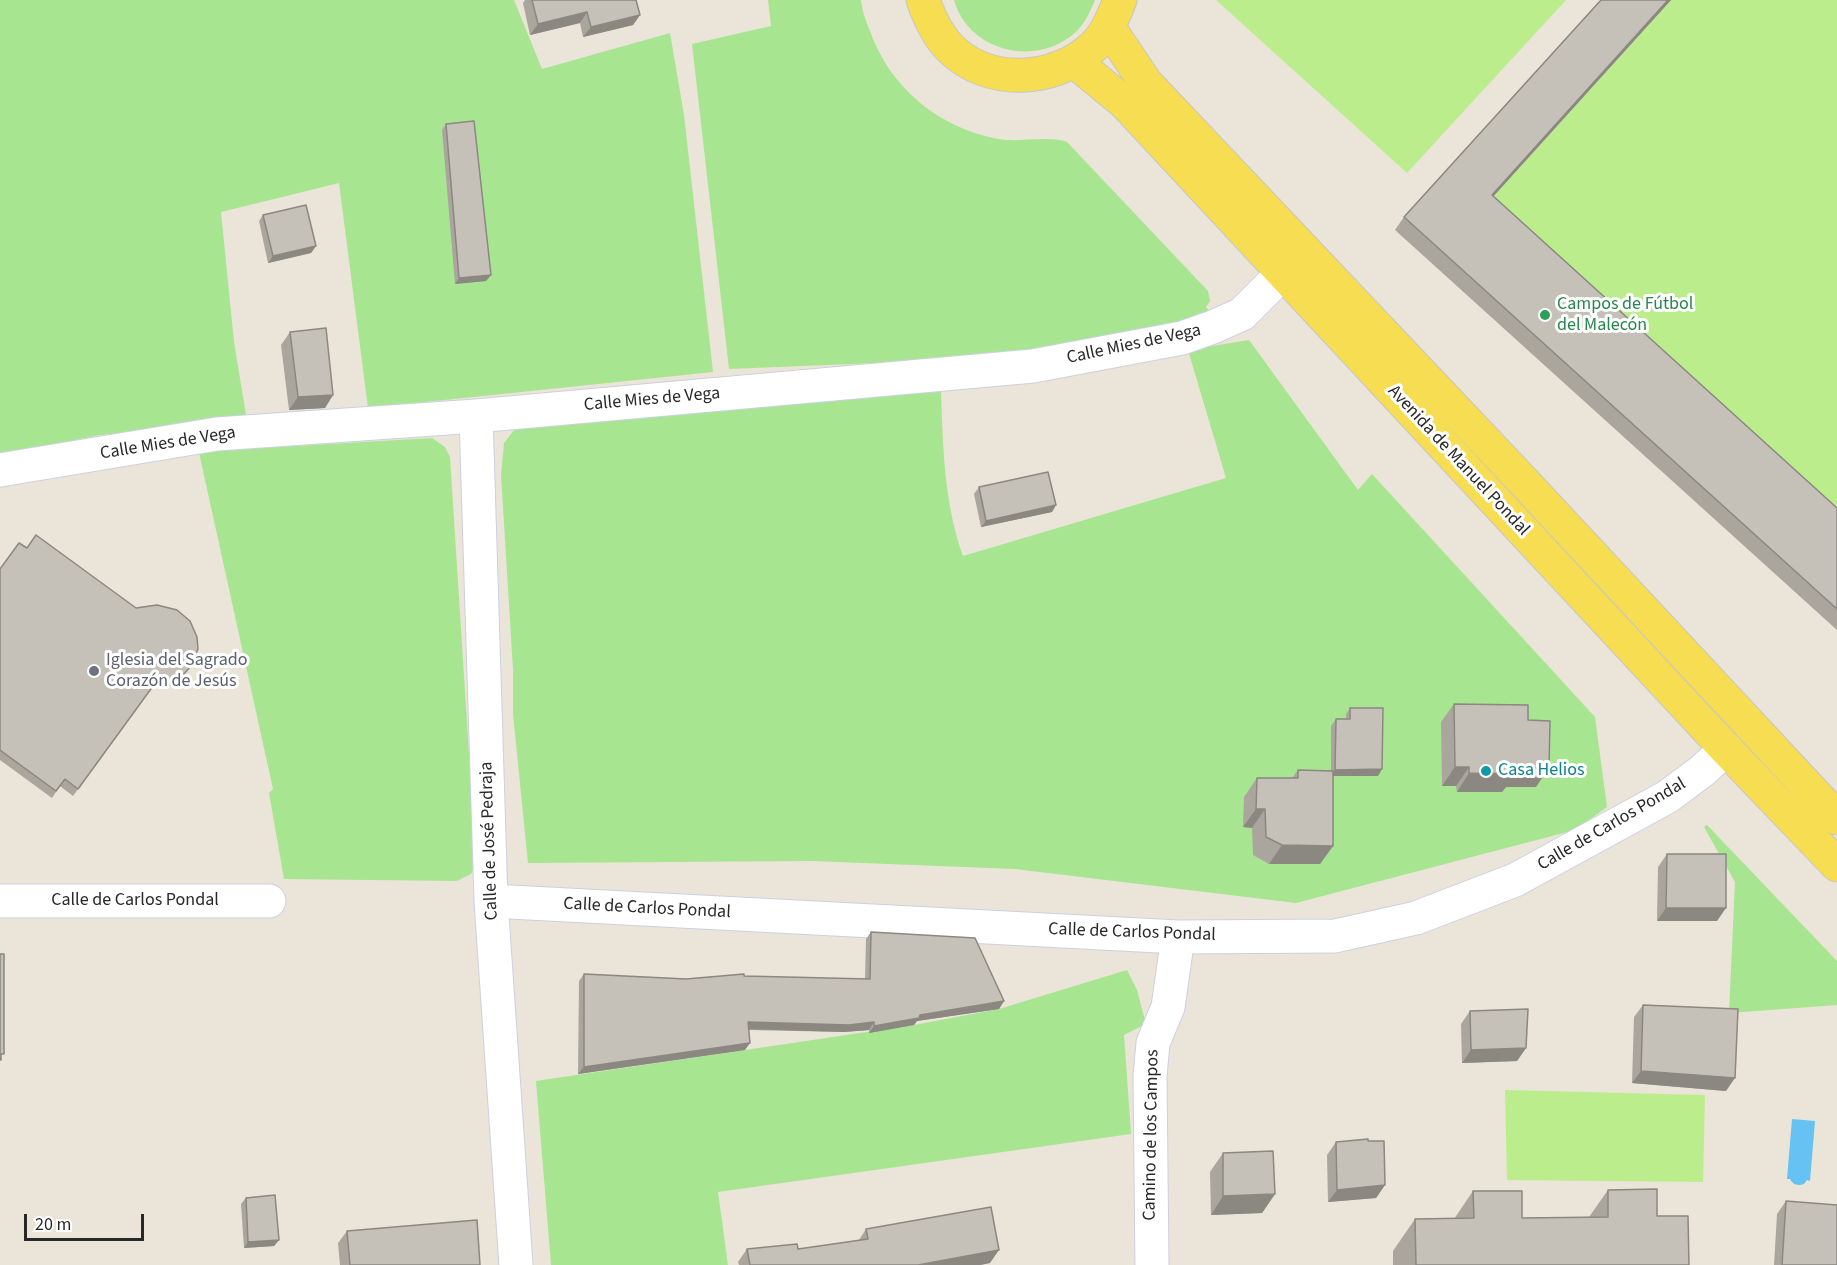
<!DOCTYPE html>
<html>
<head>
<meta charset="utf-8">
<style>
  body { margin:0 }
  #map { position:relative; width:1837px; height:1265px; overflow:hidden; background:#ebe4d8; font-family:"Source Sans 3",sans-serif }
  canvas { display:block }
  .scale { position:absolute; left:24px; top:1214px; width:120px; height:27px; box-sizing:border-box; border:3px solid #282828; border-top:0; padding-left:8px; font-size:18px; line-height:21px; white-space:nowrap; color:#282828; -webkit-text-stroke:4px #fff; paint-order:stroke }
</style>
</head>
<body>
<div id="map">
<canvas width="1837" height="1265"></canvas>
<div class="scale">20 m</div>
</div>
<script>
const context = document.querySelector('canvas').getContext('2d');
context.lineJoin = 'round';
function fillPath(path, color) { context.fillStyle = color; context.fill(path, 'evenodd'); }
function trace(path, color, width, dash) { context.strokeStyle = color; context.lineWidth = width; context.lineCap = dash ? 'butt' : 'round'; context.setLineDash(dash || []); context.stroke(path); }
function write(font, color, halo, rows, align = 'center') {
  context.font = font + ' "Source Sans 3",sans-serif'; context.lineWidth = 6; context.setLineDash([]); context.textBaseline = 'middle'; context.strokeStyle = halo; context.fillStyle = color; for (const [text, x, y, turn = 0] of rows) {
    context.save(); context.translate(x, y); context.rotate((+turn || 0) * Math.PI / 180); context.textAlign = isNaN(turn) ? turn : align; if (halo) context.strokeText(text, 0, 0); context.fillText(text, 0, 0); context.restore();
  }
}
const green = new Path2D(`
  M0 0H514L542 69 670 33 684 115 713 372 368 408 339 183 221 212 234 342 247 421 100 435 0 455Z
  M768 0H861C862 11 866 21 870 31 890 88 939 128 998 139 1021 143 1046 135 1067 142L1208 291 1210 301 1206 307 1213 316 1200 324 955 363H876L729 369 692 44 771 26Z
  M954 0H1095C1090 12 1085 23 1076 32 1036 68 969 52 954 0Z
  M1249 340 1358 490 1372 474 1595 717 1607 807 1575 830 1296 903 1015 869 812 861 528 863 513 714V669L501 475 504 443 519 424 715 406 941 391C943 447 944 503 963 556L1226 478 1188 350Z
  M432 438 445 447 450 457 476 864 471 874 457 881 284 879 269 793 273 789 198 448 209 451Z
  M1707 825 1837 961V1005L1729 1013 1735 882 1704 827Z
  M1127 970 1137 990 1146 1024 1124 1035 1131 1134 718 1192 728 1265H551L536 1081 914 1025 999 1009Z`);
const pitch = new Path2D(`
  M1216 0H1566L1407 173Z
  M1671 0H1837V529L1483 208Z
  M1505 1090 1705 1095 1703 1182 1507 1180Z`);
const water = new Path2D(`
  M1792 1119 1815 1121 1810 1181 1807 1180 1804 1184C1798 1186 1793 1185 1790 1179H1787Z`);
const street = new Path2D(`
  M476 416 491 901 516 1265
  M0 470 217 434 476 416 1033 366 1182 338 1213 327 1242 314 1282 274
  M0 901H269
  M491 901 1178 937 1335 936 1416 918 1515 880 1667 797 1702 771 1726 749
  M1152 1265 1150 1076 1153 1043 1168 1007 1178 937`);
const primary = new Path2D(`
  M923 0C929 17 937 35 950 48 988 86 1054 83 1093 47 1107 34 1113 17 1120 0
  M1109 28 1146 83 1524 482 1837 818
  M1075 62 1125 103 1726 749 1837 865`);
const wall = new Path2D(`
  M525 0H636L640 15 633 25 583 37 580 23 530 35 523 3Z
  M1601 0H1671L1493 196 1837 508V630L1395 230 1404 217Z
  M446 124 491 275 486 281 455 284 442 130Z
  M263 215 316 246 311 253 268 263 259 221Z
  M290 332 333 395 325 408 289 410 281 345Z
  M979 487 1056 505 1052 512 981 527 974 494Z
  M27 548 136 608 190 667 180 680 167 688H151L73 796 60 786 52 798 0 760V569Z
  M1454 704 1528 720 1536 787H1506L1502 792H1457L1456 786H1442L1441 722Z
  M1350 708 1378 776H1333V846L1320 864H1269L1253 855 1252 828 1243 827 1244 797 1257 778H1292L1298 770 1331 771V726L1336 719H1346V714Z
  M1667 854 1717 921H1657L1658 867Z
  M871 932 1004 1001 999 1009 917 1021 914 1025 869 1033V1030L844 1032 748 1030 745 1050 578 1074 579 981 584 974 686 979 744 976 865 979 866 939Z
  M1643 1005 1726 1091 1632 1083 1634 1017Z
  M1470 1011 1526 1048 1517 1061 1462 1063 1461 1024Z
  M1368 1141 1385 1185 1376 1198 1328 1202 1327 1155 1336 1142Z
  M1223 1153 1275 1194 1262 1213 1211 1215 1210 1172Z
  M1608 1190 1657 1216 1689 1265H1393V1251L1415 1219H1454L1473 1191 1522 1218 1589 1217Z
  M246 1198 279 1240 274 1246 244 1248 241 1204Z
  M1786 1201 1837 1265H1774L1777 1214Z
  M866 1229 990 1263 980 1265H739L738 1262 747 1249H798L859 1240Z
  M347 1231 480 1265H340L338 1243Z`);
const shadedWall = new Path2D(`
  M1668 0H1671L1483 208 1492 195Z
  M587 12 580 23 530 35 538 24Z
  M640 15 633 25 583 37 591 27Z
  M316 246 311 253 268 263 273 256Z
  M491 275 486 281 455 284 459 278Z
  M333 395 325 408 289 410 298 397Z
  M1056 505 1052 512 981 527 986 521Z
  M190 667 180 680 167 688H151L73 796 156 682Z
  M1455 767H1469L1456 786H1442Z
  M1515 768H1549L1536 787H1506L1502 792H1457L1469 773Z
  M1382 769 1378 776H1331L1335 770Z
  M1256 809H1265L1252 828 1243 827Z
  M1282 845 1333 846 1320 864H1269Z
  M1666 908H1726L1717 921H1657Z
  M1004 1001 999 1009 917 1021 914 1025 869 1033 874 1026 920 1015Z
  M748 1022H874L869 1030 844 1032 743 1029Z
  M750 1043 745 1050 578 1074 584 1067Z
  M1526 1048 1517 1061 1462 1063 1471 1050Z
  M1641 1071 1735 1078 1726 1091 1632 1083Z
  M1385 1185 1376 1198 1328 1202 1337 1190Z
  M1275 1194 1262 1213 1211 1215 1223 1196Z
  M279 1240 274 1246 244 1248 248 1242Z
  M999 1250 990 1263 980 1265H918Z`);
const building = new Path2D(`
  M532 0H636L640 15 591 27 587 12 538 24Z
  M1601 0H1668L1492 195 1837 508V609L1404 217Z
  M474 121 491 275 459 278 446 124Z
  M306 205 316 246 273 256 263 215Z
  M326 328 333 395 298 397 290 332Z
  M1048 472 1056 505 986 521 979 487Z
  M36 535 136 608 157 605 177 610 190 621 197 637 198 649 190 667 184 674 172 681 156 682 78 789 65 779 56 791 0 750V569L19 543 27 548Z
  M1454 704 1528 705V720L1550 721 1549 768H1515V774L1469 773V767H1455Z
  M1350 708H1383L1382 769 1335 770 1336 719H1350Z
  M1298 770 1333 771V846L1282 845 1266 837 1265 809H1256L1257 778H1298Z
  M1667 854H1726V908H1666Z
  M871 932 975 938 1004 1001 920 1015 919 1018 874 1026V1022L849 1025 748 1022 750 1043 584 1067V974L686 979 744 974V976L870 979Z
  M0 954H4V1054H1V1060H0Z
  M1643 1005 1738 1009 1735 1078 1641 1071Z
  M1528 1009 1526 1048 1471 1050 1470 1011Z
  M1368 1139V1141H1384L1385 1185 1337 1190 1336 1142Z
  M1273 1151 1275 1194 1223 1196V1153Z
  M1657 1189V1216H1688L1689 1265H1416L1415 1219 1474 1218 1473 1191H1522V1218L1608 1217V1190Z
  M275 1195 279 1240 248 1242 246 1198Z
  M1786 1201 1837 1205V1265H1782Z
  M991 1207 999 1250 918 1265H750L747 1249 797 1244 798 1249 868 1239 866 1229Z
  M477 1220 480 1265H350L347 1231Z`);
const markers = [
  [1545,315,6,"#2e9e5b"],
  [94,671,6,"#6b7280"],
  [1486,771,6,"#0f9aa8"]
];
const leisureNames = [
  ["Campos de Fútbol",1557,305],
  ["del Malecón",1557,326]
];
const streetNames = [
  ["Calle Mies de Vega",1134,345,-12],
  ["Calle Mies de Vega",652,400,-5],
  ["Calle Mies de Vega",168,444,-9],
  ["Avenida de Manuel Pondal",1458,461,47],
  ["Calle de Carlos Pondal",1612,825,-30],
  ["Calle de José Pedraja",490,841,-92],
  ["Calle de Carlos Pondal",135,901],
  ["Calle de Carlos Pondal",647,909,3],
  ["Calle de Carlos Pondal",1132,933,2],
  ["Camino de los Campos",1152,1135,-89]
];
const worshipNames = [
  ["Iglesia del Sagrado",106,661],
  ["Corazón de Jesús",106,682]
];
const cultureNames = [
  ["Casa Helios",1498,771]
];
fillPath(green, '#a7e591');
fillPath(pitch, '#bced8c');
fillPath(water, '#65c2f3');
trace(street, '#cdd0e2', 35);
trace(primary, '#c7c7c7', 35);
trace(street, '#fff', 33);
trace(primary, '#f6dd52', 33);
fillPath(wall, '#aaa69e');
fillPath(shadedWall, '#8b8781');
fillPath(building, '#c6c1b8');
trace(building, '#8b8781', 1.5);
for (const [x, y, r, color] of markers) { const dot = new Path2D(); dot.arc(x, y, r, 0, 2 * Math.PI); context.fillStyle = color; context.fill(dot); trace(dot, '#fff', 2); }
write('18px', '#27864d', '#fff', leisureNames, 'left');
write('18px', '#282828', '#fff', streetNames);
write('18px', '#5b616d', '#fff', worshipNames, 'left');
write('18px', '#0d838f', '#fff', cultureNames, 'left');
</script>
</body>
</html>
